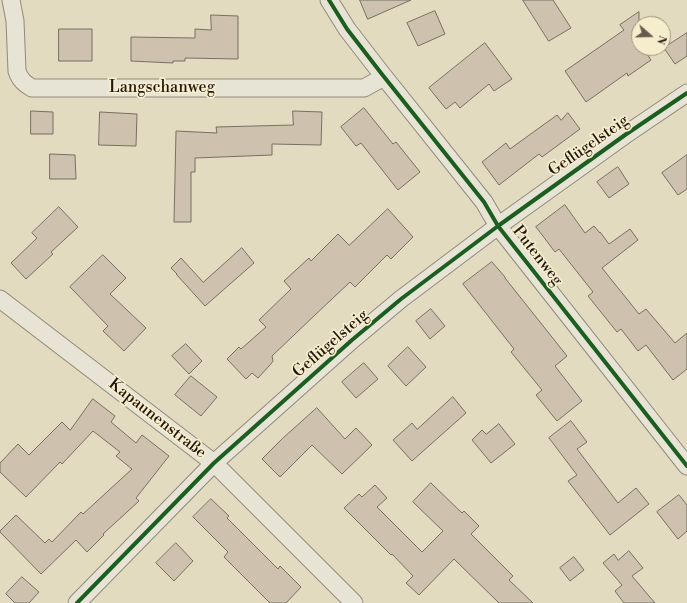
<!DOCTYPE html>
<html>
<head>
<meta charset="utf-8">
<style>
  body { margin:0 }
  #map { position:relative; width:687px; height:603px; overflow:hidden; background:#e2dbbf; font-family:"Libre Bodoni",serif }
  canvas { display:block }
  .north { position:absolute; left:631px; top:16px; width:40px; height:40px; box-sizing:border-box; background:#f5edcc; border:1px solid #a19780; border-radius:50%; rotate:110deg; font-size:11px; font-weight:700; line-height:16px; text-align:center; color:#23160f }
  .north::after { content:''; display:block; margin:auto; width:14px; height:18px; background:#665b4d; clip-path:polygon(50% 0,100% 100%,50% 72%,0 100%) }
</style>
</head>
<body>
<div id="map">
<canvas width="687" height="603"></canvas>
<div class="north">N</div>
</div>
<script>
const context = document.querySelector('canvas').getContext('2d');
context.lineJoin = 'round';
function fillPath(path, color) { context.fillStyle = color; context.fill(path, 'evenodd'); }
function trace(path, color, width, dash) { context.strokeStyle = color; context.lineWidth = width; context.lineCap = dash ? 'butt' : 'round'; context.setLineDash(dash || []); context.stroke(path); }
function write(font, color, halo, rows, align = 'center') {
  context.font = font + ' "Libre Bodoni",serif'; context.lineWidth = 3.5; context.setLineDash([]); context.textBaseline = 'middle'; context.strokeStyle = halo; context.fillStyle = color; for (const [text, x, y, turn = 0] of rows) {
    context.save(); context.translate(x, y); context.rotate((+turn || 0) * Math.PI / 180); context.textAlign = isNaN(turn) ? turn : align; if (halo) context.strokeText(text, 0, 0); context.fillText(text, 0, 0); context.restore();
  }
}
const building = new Path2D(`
  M360 0H411L368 19Z
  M523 0H553L571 28 549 41Z
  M435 11 445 34 418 46 407 23Z
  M639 12V48H643L651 60 628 76 627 73 586 102 565 71 624 30 620 25Z
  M211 15 238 16V59L185 58V61H173V63L131 61V37L195 38V29L211 30Z
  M59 29H92V61H59Z
  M687 33V56L675 64 664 48Z
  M485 43 512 79 494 91 489 84 460 108 455 102 446 109 429 88Z
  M364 108 393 144 396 142 420 172 398 190 361 143 356 146 341 127Z
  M31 111 53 112V134H31Z
  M293 111 322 112 321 145 272 144V155L195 158V172H191V222H174L176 131 217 133 216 127 293 125Z
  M100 112 137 114 136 146 99 145Z
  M568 113 580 129 542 157 539 154 499 185 482 162 506 143 510 149 557 115 561 120Z
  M50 154 75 155 76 179H50Z
  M687 155V189L678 195 662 173Z
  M618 167 629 184 609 198 597 182Z
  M565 205 585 233 594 226 600 233V232L609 244 630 229 638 240 602 268 639 314 646 309 675 343 687 333V369L673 380 646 345 638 351 621 329 617 332 588 296 593 292 559 249 555 252 536 227Z
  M59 207 78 227 51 252 53 254 26 279 11 263 37 238 32 233Z
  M388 209 413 237 391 259 387 255 355 287 350 282 315 315 272 356 273 361 270 365 258 378 252 373 246 379 227 359 239 347 241 349 266 327 259 320 291 289 284 281 309 258 311 261 338 234 349 245Z
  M242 248 254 263 205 306 176 274H177L171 268 181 258 203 282Z
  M103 255 126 278 110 294 146 328 124 351 103 331 108 326 70 287Z
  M492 262 505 277V278L567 356 555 366 582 401 557 421 536 395 542 390 511 352 514 349 463 284Z
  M431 309 445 326 430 339 416 321Z
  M186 344 202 361 189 374 172 356Z
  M408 347 426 367 406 386 388 366Z
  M364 363 378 379 356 398 342 382Z
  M191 376 217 397 201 416 175 395Z
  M453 397 466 413 412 461 393 440 412 423 417 429Z
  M93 399 115 416 111 422 136 443 142 435 169 456 136 498 139 501 103 534 104 535 87 552 76 540 41 574 0 532V531L16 515 45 543 49 539 52 542 81 512 83 514 132 469 116 456 120 452 93 431 62 464 60 462 26 497 0 472V463L18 444 29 455 62 422 70 430Z
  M317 408 345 439 356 428 372 445 342 474 312 445 280 477 262 459 282 439Z
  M571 421 587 442 577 449 618 503 636 488 649 504 610 535 568 481 577 475 549 438Z
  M499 424 515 444 491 463 472 440 482 430 486 434Z
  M431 483 462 513 464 511 479 526 471 534 513 576 509 580 533 603H499L454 559 419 595 406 583 413 576 392 554 391 555 344 508 359 494 362 497 375 485 387 498 377 507 422 552 443 531 413 502Z
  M679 495 687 505V531L678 539 657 512Z
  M211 499 229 516 227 518 278 569 280 566 301 587 286 603H270L224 557 228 552 193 517Z
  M176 543 193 561 174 581 156 563Z
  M629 551 643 568 632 576 655 603H624L615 591 622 585 603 563 614 554 618 560Z
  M574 557 584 570 570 581 560 568Z
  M22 577 39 592 29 603H15L6 594Z`);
const street = new Path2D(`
  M11 0 15 21 17 71C20 80 25 84 32 88H364L384 77
  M329 0 347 29 381 73 484 202 498 226 687 466
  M0 299 214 463 354 603
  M77 603 214 463 352 340 401 299 498 226 625 135 687 93`);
const cycleway = new Path2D(`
  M329 0 347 29 381 73 484 202 498 226 687 466
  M77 603 214 463 352 340 401 299 498 226 625 135 687 93`);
const streetNames = [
  ["Langschanweg",162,88],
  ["Geflügelsteig",589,146,-35],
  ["Putenweg",537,256,52],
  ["Geflügelsteig",331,344,-41],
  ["Kapaunenstraße",157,419,38]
];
fillPath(building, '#cec2ae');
trace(building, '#757062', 1);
trace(street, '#908a7a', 19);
trace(street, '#e7e4d5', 17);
trace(cycleway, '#1b5e20', 4);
write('16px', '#23160f', '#f5edcc', streetNames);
</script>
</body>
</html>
